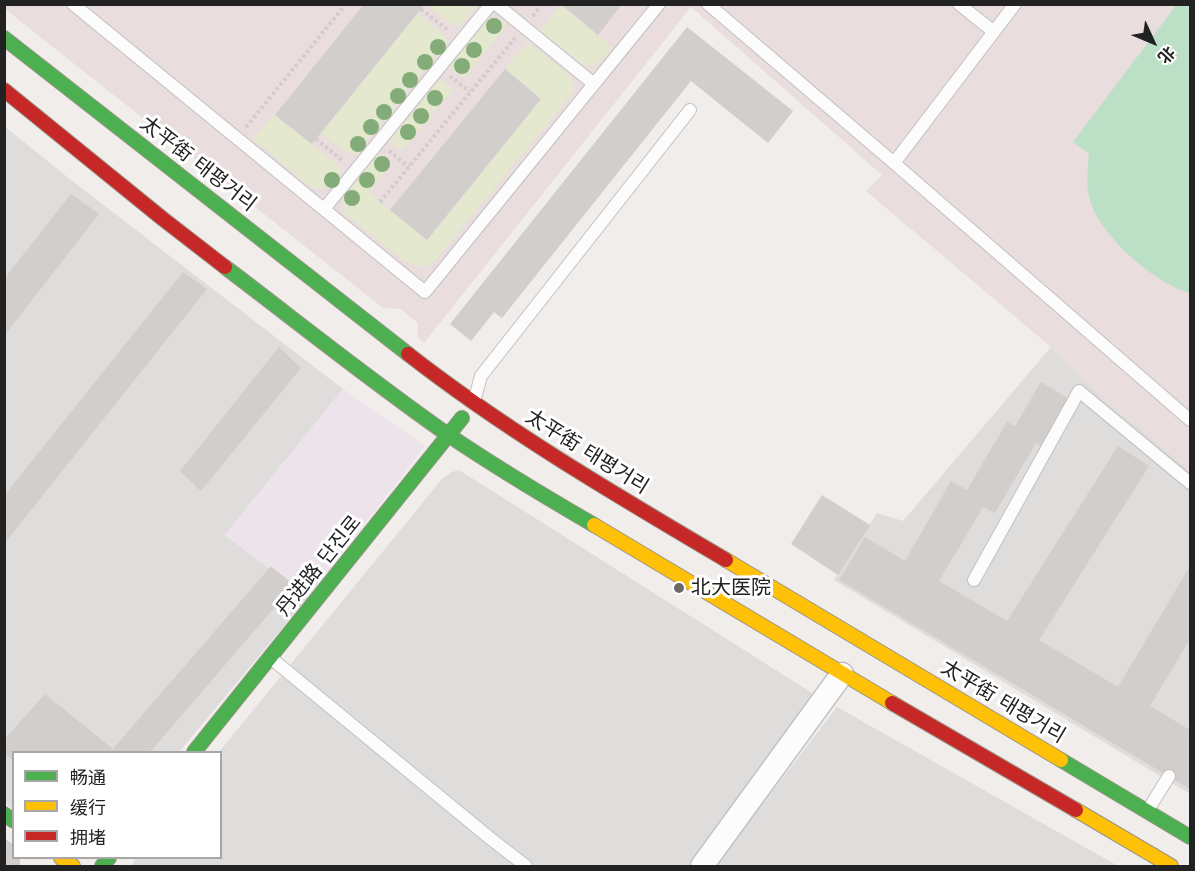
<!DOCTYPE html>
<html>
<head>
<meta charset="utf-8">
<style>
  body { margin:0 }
  #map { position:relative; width:1195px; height:871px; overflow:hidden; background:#f0edeb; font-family:"Work Sans","Noto Sans SC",sans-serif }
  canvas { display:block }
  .frame { position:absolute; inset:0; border:6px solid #222; pointer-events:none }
  .legend { position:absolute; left:12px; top:751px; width:210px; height:108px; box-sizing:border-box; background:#fff; border:2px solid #a7a7a7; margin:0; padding:8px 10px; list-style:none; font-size:18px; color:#222 }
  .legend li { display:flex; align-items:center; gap:12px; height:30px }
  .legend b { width:30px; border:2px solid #a7a7a7 }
  .north { position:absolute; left:1123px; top:12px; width:60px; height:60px; -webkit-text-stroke:4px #fff; paint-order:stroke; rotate:134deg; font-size:16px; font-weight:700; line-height:24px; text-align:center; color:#222 }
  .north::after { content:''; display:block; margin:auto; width:21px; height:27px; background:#222; clip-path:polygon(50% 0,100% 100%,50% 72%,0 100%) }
</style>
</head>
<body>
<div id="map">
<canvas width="1195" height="871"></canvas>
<div class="frame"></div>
<ul class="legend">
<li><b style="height:8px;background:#4caf50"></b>畅通</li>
<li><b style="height:8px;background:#ffc107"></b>缓行</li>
<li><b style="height:8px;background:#c62828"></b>拥堵</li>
</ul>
<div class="north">北</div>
</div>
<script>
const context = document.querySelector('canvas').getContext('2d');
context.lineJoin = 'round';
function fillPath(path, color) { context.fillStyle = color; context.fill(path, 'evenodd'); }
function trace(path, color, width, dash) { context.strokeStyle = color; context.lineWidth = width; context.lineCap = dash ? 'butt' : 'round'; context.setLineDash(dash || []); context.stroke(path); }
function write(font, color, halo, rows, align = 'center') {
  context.font = font + ' "Work Sans","Noto Sans SC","Noto Sans KR",sans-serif'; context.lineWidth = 6; context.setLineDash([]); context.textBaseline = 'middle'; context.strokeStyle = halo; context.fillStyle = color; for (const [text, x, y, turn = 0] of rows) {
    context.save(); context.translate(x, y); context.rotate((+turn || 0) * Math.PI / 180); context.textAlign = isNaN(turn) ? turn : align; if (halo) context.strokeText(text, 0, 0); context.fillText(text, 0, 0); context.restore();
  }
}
const residential = new Path2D(`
  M4 126 71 180 343 389 225 535 308 597 179 752H14L13 809 4 802Z
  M1051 347 1102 397 1190 470V794L834 580 877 513 903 521Z
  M459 470 817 696 696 866H131L136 858H220V752H219L442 479 452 472Z
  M837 707 1118 866H715Z`);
const industrial = new Path2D(`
  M343 389 425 446 308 597 225 535Z`);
const military = new Path2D(`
  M4 5H1190V470L1102 397 1051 347 866 191 882 175 691 7 424 343 418 338V323L401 309 383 308 5 9Z`);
const grass = new Path2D(`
  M476 5V7L460 27 448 21 427 5Z
  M561 5 612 47C602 59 597 72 579 62L540 30Z
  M418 13 443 34 448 41 354 156 347 153 321 133Z
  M498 18 507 25 463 78 449 67 485 23 490 20Z
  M528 42 570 76 573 81 574 91 435 261C423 268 417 268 405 261L346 215 342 203 344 197 379 153 391 163 368 192 427 240 541 99 505 69Z
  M440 79 453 89 402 151 390 141Z
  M275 115 340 167 342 171C334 182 327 192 312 188L253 139Z`);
const pitch = new Path2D(`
  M1177 4 1190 5V293C1155 284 1096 233 1089 196 1086 183 1088 167 1089 154L1073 142Z`);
const building = new Path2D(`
  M364 4H425L312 144 275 115Z
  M561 4H622L598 35Z
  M687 27 793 111 768 143 691 81 502 318 494 312 471 341 450 324Z
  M505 69 541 99 427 240 390 210Z
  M71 194 99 214 4 336V279Z
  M183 272 207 289 4 544V496Z
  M279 347 301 368 201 491 180 471Z
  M1041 382 1069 399 1042 447 1036 443 995 513 983 507 939 581 1007 621 1118 446 1149 466 1039 640 1118 687 1190 566V639L1150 706 1190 730V789L839 580 865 537 905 561 951 481 967 490 1007 422 1015 426Z
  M822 495 870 525 838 575 791 544Z
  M271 566 294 585 150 752H14V761L4 753V740L45 694 113 749Z
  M4 838 14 845V858H20V866H4Z`);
const path = new Path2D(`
  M421 9 449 31
  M533 16 542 4
  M450 76 470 92
  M246 127 346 4
  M316 139 343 161
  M389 151 409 167
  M380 202 515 38`);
const lane = new Path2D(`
  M73 4 425 292 659 4
  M496 4 594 84
  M708 4 894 163 1190 420
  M959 4 994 32
  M894 163 1015 4
  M324 209 491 4
  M475 398 481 376 690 110
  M974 580 1079 391 1190 483
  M272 659 491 839 526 866
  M1148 810 1169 776`);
const street = new Path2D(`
  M702 866 842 674`);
const fast = new Path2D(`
  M4 38 408 354
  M225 267C299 323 371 381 447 434 494 466 544 496 594 525
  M194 752 462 418
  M1061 760 1190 837
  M4 814 14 821
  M102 866 109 858`);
const slow = new Path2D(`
  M594 525 892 703
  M726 560 1061 760
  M1076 810 1171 866
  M61 858 73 866`);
const jam = new Path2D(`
  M4 90 163 219 225 267
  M408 354C508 432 618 496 726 560
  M892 703 1076 810`);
const trees = [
  [494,26],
  [438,47],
  [474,50],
  [425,62],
  [462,66],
  [410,80],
  [398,96],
  [435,98],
  [384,112],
  [421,116],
  [371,127],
  [408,132],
  [358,144],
  [382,164],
  [332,180],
  [367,180],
  [352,198]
];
const markers = [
  [679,588,6,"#6a6968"]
];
const streetNames = [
  ["太平街 태평거리",198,164,38],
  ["太平街 태평거리",587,452,32],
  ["丹进路 단진로",319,566,-51],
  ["太平街 태평거리",1003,702,31]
];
const poiNames = [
  ["北大医院",691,588]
];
fillPath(residential, '#dfdddc');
fillPath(industrial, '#ece4ea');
fillPath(military, '#e9dddd');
fillPath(grass, '#e4e8ce');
fillPath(pitch, '#bce0c6');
fillPath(building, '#d1cecc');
trace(lane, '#c2c0c0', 14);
trace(street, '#c2c0c0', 25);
trace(fast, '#999485', 16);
trace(slow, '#999485', 16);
trace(jam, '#999485', 16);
trace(path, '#d6cbcc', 4, [3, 3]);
trace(lane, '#fdfcfc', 12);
trace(street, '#fdfcfc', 22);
trace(fast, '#4caf50', 14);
trace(slow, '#ffc107', 14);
trace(jam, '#c62828', 14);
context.fillStyle = '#84ac78';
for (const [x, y] of trees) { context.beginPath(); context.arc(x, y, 8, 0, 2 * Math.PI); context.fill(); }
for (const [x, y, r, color] of markers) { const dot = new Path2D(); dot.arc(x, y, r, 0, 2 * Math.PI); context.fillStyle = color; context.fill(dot); trace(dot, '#fff', 2); }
write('20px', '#222', '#fff', streetNames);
write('20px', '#222', '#fff', poiNames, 'left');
</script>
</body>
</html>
